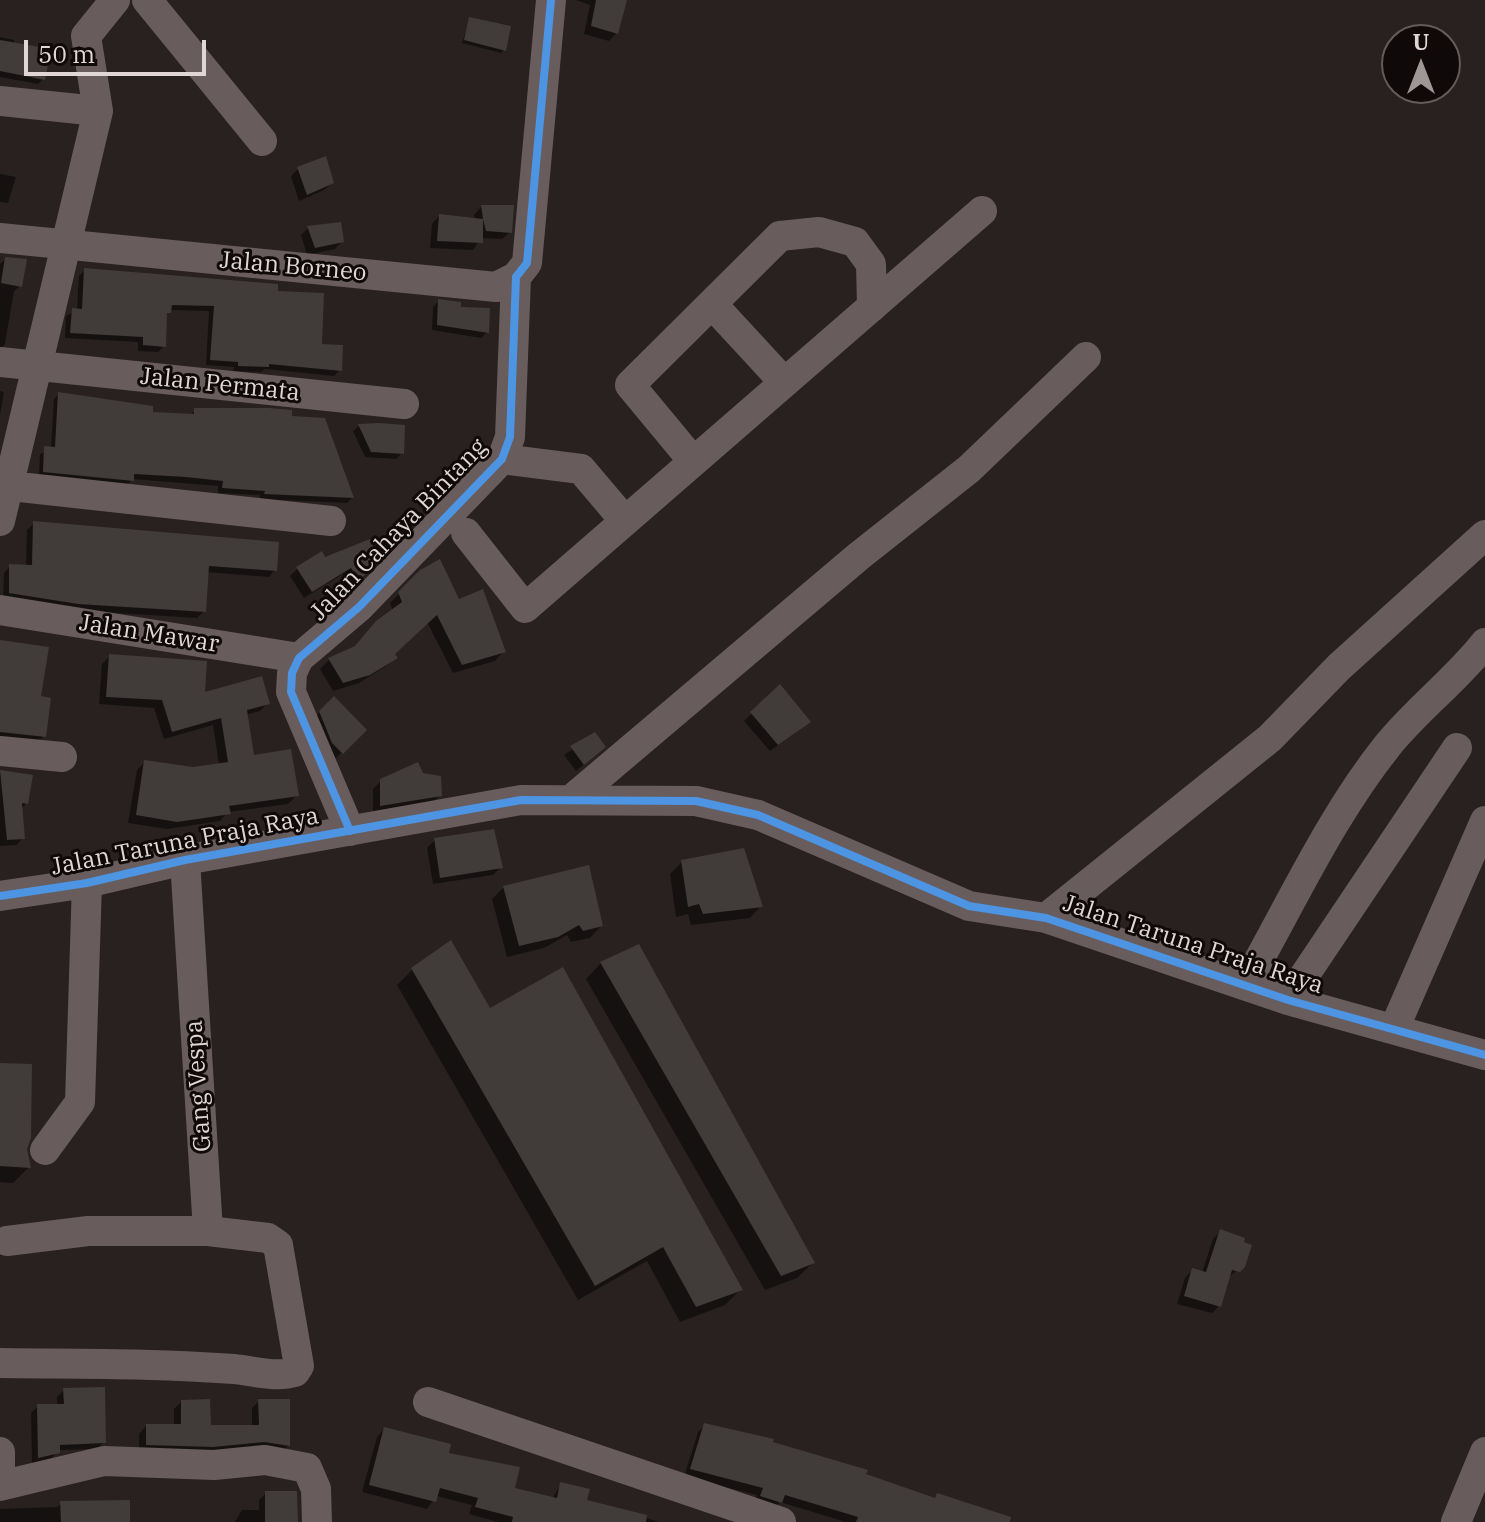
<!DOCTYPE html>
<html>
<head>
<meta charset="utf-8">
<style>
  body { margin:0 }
  #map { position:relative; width:1485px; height:1522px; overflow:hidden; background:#282120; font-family:"IBM Plex Serif",serif }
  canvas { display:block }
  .north { position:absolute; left:1381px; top:24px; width:80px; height:80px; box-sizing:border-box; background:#0f0a09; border:2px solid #625c5b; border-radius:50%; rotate:0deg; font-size:22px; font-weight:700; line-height:32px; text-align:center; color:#dfd6d5 }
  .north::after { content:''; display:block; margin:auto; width:28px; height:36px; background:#9f9796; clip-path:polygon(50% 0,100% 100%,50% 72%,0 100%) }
  .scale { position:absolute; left:24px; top:40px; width:182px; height:36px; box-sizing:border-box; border:4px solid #dfd6d5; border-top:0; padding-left:10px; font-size:24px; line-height:28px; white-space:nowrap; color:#dfd6d5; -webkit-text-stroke:6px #0f0a09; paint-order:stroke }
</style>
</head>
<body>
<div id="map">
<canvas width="1485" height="1522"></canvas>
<div class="north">U</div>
<div class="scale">50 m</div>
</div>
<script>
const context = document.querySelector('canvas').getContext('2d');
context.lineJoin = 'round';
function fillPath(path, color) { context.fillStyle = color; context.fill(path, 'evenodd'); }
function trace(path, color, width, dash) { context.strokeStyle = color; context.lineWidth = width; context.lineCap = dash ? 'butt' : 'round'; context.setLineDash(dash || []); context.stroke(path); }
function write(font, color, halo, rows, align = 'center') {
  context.font = font + ' "IBM Plex Serif",serif'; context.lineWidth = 6; context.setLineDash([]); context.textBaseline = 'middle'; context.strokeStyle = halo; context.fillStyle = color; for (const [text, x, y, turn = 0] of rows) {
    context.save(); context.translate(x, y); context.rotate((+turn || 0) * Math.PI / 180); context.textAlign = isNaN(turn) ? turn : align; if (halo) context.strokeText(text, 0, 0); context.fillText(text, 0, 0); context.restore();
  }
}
const shadow = new Path2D(`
  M576 0H625L617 33 609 41 584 34 590 5Z
  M470 19 504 50 501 53 462 43Z
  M0 37 14 40V45L43 79 38 84 0 77Z
  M298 169 332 183 324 190 299 201 291 176Z
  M0 174 16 177 8 203 0 202Z
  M481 207 510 232 502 239 481 238 473 250 430 248 432 224 439 216 475 220 474 215Z
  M308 228 342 241 335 249 307 255 301 235Z
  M6 259 20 286 14 291 5 344 0 349V264Z
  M85 270 276 293 340 370 334 376 265 369 261 372 233 371 234 367 206 365 209 311 170 310 165 316 164 346 158 352 138 351V342L65 338 66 316 77 310 79 276Z
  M439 301 459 309 487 332 481 338 432 330 433 307Z
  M0 391 4 392 0 415Z
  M59 394 151 413 190 416 195 410 324 419 352 498 347 503 260 499V495L218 493V486L133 479 127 485 39 476 40 454 51 449 54 399Z
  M359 426 403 427 402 453 396 459 365 457 353 431Z
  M34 523 275 570 269 577 206 572 204 611 197 618 70 610 3 599 4 573 10 566 26 567 27 530Z
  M324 559 376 560 350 586 343 574 304 598 290 576 297 569Z
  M411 582 504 651 495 661 453 673 427 622 393 654 395 657 386 666 359 683 333 691 320 669 329 660 354 649 393 611 390 603Z
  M0 643 39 698 44 736 36 744 0 739Z
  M110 656 202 695 268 703 260 711 245 715 252 757 296 796 288 804 228 812 220 821 167 829 128 823 137 770 145 762 193 769 219 765 213 725 164 739 154 708 99 704 102 664Z
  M780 687 801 729 770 751 744 721Z
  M334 699 364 730 334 760 312 720Z
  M594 735 596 754 576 771 564 755Z
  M0 772 31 777 27 803 21 809 23 838 16 845 0 846Z
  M381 781 440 795 432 803 373 813V789Z
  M435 840 501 867 493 875 433 884 427 848Z
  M682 862 761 906 750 918 691 925 688 914 676 917 670 874Z
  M504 887 601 926 590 938 571 942 567 935 544 948 507 957 492 899Z
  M601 963 813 1263 797 1278 765 1290 586 979Z
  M412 970 489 1011 740 1290 725 1305 680 1322 647 1261 578 1300 397 985Z
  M0 1065 29 1167 13 1183 0 1182Z
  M1220 1232 1243 1266 1227 1278 1219 1306 1212 1313 1177 1304 1185 1278 1192 1270 1202 1273 1213 1239Z
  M64 1390 104 1442 97 1449 58 1450 51 1459 32 1464 31 1413 38 1406H57V1397Z
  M259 1401 288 1446 281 1453 139 1451V1434L146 1426H174V1409L181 1402 209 1427H252V1408Z
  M705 1425 771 1443 933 1500 937 1495 1004 1522H846L780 1502 773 1510 754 1503 757 1495 684 1477 698 1432Z
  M384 1429 446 1454 512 1489 552 1499 561 1484 585 1501 660 1522H498L469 1514 472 1505 436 1496 427 1509 362 1492 377 1437Z
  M266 1493 295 1522H235L242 1510H259V1500Z
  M61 1503 128 1522H0V1509L57 1507Z`);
const building = new Path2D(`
  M596 0H627L618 34 591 26Z
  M469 17 511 26 506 51 464 40Z
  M0 40 51 49 45 80 0 71Z
  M326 156 334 183 307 195 297 167Z
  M481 205H514L512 233 486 231 483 219V243L437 241 439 214 483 219Z
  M341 222 344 242 315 248 307 226Z
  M5 257 27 259 22 287 1 283Z
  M84 268 278 284V291L324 293 322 344 343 345 342 371 269 364V367L238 366V362L210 360 214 306 172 305 171 313H167L166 347 143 345V337L70 333 72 308 82 309Z
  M438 299 461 302V307L490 308 489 333 437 325Z
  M58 392 153 406V412L194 414V408H269L292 410V416L325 418 354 498 264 494 265 491 222 488 223 481 186 477 134 474V481L43 472 44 446 55 447Z
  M380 423 405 425 404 454 371 452 358 424Z
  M33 521 279 542 277 571 209 566 206 612 78 604 9 593V564L32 565Z
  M370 539 378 561 359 581 351 568 312 592 296 567 322 551 325 557Z
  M440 559 459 599 483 589 506 652 462 665 437 615 395 654 398 658 370 675 343 683 328 658 355 646 376 621 402 602 398 592 420 570Z
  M0 640 49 647 41 696 51 698 46 737 0 732Z
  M109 654 207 661 205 692 262 676 270 704 247 710 254 755 291 749 299 796 229 806 231 814 177 822 136 815 144 760 193 767 228 762 221 718 172 732 162 700 106 697Z
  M780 684 811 722 778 745 750 712Z
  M334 696 367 730 343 754 332 743 319 711Z
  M595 732 606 747 584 765 570 746Z
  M418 762 423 773 441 776 442 796 380 806V779Z
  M0 770 33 775 28 804 22 803 25 839 7 840Z
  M494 829 503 868 440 878 434 838Z
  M744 848 763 907 703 914 699 904 688 907 681 860Z
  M589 865 603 926 583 931 579 925 558 937 519 946 503 886Z
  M451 940 490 1008 563 967 743 1290 696 1307 663 1247 595 1286 411 968Z
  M639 944 815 1263 781 1276 600 962Z
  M0 1063 32 1064 31 1138 27 1149 31 1168 0 1166Z
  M1220 1229 1245 1238 1244 1242 1252 1245 1245 1267 1240 1272 1232 1270 1221 1307 1184 1296 1192 1268 1206 1272Z
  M105 1387 106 1443 60 1445V1453L38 1458 37 1404H64L63 1388Z
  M210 1399 211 1425H259L258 1399H290V1446L264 1442 213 1447 146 1445V1424H181V1400Z
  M704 1423 774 1439 773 1442 868 1470 866 1474 935 1498 937 1493 1011 1517 1010 1522H856L858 1517 785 1495 782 1503 760 1496 763 1488 690 1469Z
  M384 1427 451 1444 449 1453 520 1467 515 1488 557 1498 560 1482 590 1489 587 1500 647 1515 646 1522H512L513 1517 475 1507 478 1498 440 1488 436 1502 369 1485Z
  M265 1491H297L298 1522H265Z
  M130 1500V1522H61L60 1501Z`);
const minor = new Path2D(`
  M147 0 262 141
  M0 101 98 111
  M0 238 496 287 516 277
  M712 304 784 382
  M0 362 404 404
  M502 459 581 469 625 521
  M693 461 630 385 780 236 819 232 855 242 871 264 872 307
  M0 485 331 521
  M0 521 98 111 86 36 115 0
  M466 533 525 608 982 211
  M0 610 299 658
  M0 751 62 757
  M572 799 859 556 969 469 1086 357
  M350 831 291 692 292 673 299 658 359 607 502 459 510 437 516 277 527 263 551 0
  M0 896 87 883 185 860 521 800 696 801 758 815 969 906 1046 918 1288 1000 1485 1055
  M1046 918 1270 738 1339 667 1485 535
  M1246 983C1291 904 1331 816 1388 745 1417 709 1455 681 1485 643
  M1288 1000 1457 748
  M1394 1029 1485 821
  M45 1150 80 1102 87 883
  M7 1241 88 1231H208
  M0 1363C78 1364 156 1363 234 1369 255 1371 275 1378 295 1372L299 1366 278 1245 268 1238 208 1231 185 860
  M428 1402 781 1522
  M0 1452V1486
  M0 1486 104 1461 214 1465 265 1460 307 1468 316 1489 317 1522
  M1456 1522 1485 1452`);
const cycleway = new Path2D(`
  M350 831 291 692 292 673 299 658 359 607 502 459 510 437 516 277 527 263 551 0
  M0 896 87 883 185 860 521 800 696 801 758 815 969 906 1046 918 1288 1000 1485 1055`);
const streetNames = [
  ["Jalan Borneo",293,267,5],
  ["Jalan Permata",220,385,6],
  ["Jalan Cahaya Bintang",399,530,-46],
  ["Jalan Mawar",149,634,9],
  ["Jalan Taruna Praja Raya",185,842,-11],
  ["Jalan Taruna Praja Raya",1193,945,18],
  ["Gang Vespa",199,1086,-94]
];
fillPath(shadow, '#0007');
fillPath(building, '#413b3a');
trace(minor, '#695c5c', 30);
trace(cycleway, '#4d94e3', 8);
write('24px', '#dfd6d5', '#0f0a09', streetNames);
</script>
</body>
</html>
